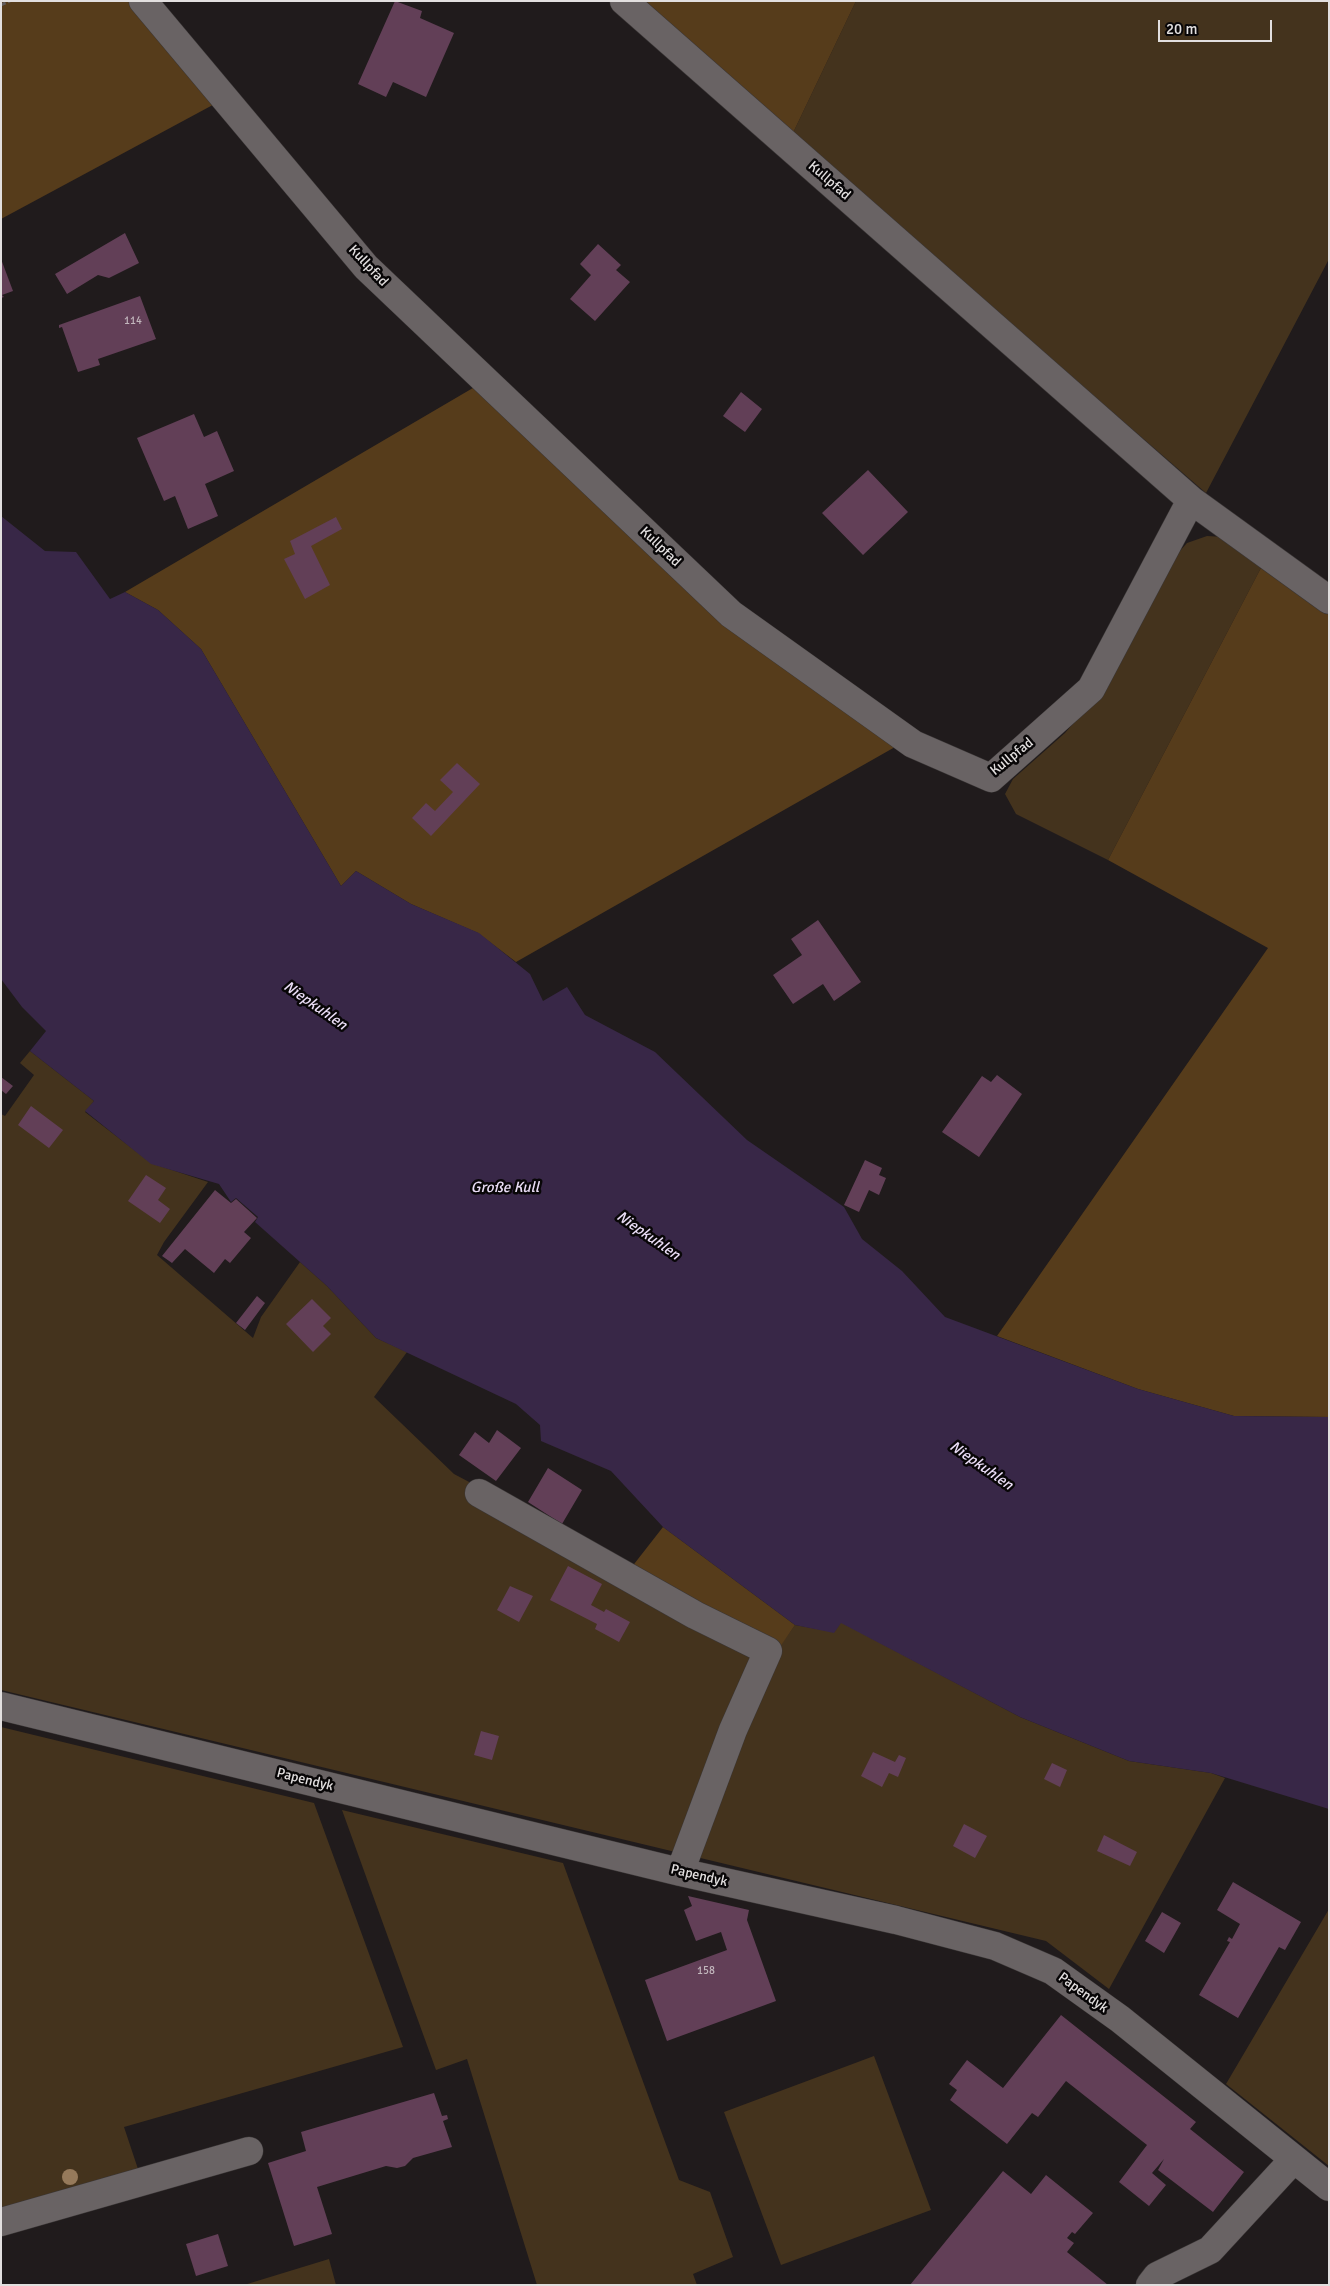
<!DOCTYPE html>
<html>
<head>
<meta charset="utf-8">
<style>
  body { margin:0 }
  #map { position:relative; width:1330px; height:2286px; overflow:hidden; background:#201b1c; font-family:Signika,sans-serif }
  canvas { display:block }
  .frame { position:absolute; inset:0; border:2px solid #e2dfdf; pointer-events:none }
  .scale { position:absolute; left:1158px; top:20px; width:114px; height:22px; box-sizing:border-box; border:2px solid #e2dfdf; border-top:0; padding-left:6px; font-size:15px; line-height:18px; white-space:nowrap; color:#e2dfdf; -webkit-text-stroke:4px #080607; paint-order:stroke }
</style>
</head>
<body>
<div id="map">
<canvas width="1330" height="2286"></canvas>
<div class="frame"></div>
<div class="scale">20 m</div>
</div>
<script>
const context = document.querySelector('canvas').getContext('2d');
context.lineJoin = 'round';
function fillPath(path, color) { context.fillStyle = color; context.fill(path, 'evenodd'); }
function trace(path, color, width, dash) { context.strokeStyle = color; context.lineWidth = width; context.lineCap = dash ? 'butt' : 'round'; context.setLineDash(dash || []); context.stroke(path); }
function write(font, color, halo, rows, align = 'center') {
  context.font = font + ' Signika,sans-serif'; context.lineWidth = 5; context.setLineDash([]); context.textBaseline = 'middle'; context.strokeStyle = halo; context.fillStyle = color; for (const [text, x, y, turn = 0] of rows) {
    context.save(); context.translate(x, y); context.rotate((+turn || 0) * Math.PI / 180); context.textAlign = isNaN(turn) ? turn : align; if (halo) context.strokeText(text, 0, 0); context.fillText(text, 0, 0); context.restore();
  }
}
const green = new Path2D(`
  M856 1H1329V259L1206 493 792 135Z
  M1207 536 1224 537 1263 564 1108 860 1016 814 1005 794 1013 779 1065 733 1091 703 1172 560 1187 543Z
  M30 1051 94 1101 85 1112 151 1163 208 1182 164 1242 157 1255 253 1338 261 1317 300 1262 327 1286 376 1338 407 1352 374 1397 454 1474 780 1646 795 1625 834 1632 841 1622 1020 1717 1129 1761 1211 1773 1225 1778 1109 1989 1046 1941 1 1690V1114L5 1116 34 1075 20 1063Z
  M1 1727 314 1803 403 2047 124 2127 141 2178 1 2217Z
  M342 1810 563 1863 679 2180 710 2192 733 2257 693 2274 697 2285H537L467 2059 436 2070Z
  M1329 1909V2166L1226 2084Z
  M874 2056 931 2210 781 2265 724 2112Z
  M329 2259 336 2285H244Z`);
const forest = new Path2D(`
  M1 1H131L222 100 1 219Z
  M640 1H856L792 135Z
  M478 385 895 747 516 962 478 933 411 904 356 871 341 886 201 649 158 610 125 592Z
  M1263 564 1329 612V1417L1234 1416 1138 1389 997 1336 1268 948 1108 860Z
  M663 1527 795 1625 780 1647 631 1568Z`);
const water = new Path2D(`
  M1 516 45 551 76 552 110 599 125 592 158 610 201 649 341 886 356 871 411 904 479 933 530 974 543 1001 567 987 585 1015 655 1052 747 1140 844 1207 862 1239 902 1271 945 1317 1138 1389 1234 1416 1329 1417V1809L1211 1773 1129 1761 1020 1717 841 1623 834 1633 795 1625 663 1527 611 1471 541 1441 540 1425 516 1404 376 1338 327 1286 255 1222 258 1217 236 1198 231 1202 219 1184 151 1164 85 1111 94 1101 30 1051 46 1031 22 1007 1 979Z`);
const building = new Path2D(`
  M395 1 422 11 420 18 454 33 426 97 393 82 386 97 358 84Z
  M125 233 139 263 109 278 98 275 67 294 55 274Z
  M598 244 621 265 616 270 630 282 595 321 570 299 591 275 580 264Z
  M1 259 13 291 2 295 4 297 1 298Z
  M140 296 156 339 98 359 100 365 78 372 62 327 59 328V325Z
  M741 392 762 409 745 432 723 416Z
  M194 414 204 437 217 431 234 471 205 484 218 516 188 529 175 496 164 501 137 438Z
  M868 470 908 512 863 555 822 513Z
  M336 517 342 529 311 546 330 585 305 599 284 559 295 554 290 541Z
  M457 763 480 784 431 836 412 818 426 803 435 811 453 792 440 780Z
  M818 920 861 982 834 1001 823 984 793 1004 773 975 802 955 791 939Z
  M997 1075 1022 1094 979 1157 942 1132 982 1076 991 1082Z
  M1 1077 13 1086 6 1094 1 1090Z
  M31 1106 63 1130 49 1148 18 1125Z
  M865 1160 882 1168 879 1175 886 1178 879 1195 869 1190 859 1212 844 1205Z
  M146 1175 166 1188 158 1200 170 1209 160 1223 128 1201Z
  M215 1190 231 1203 236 1199 257 1218 244 1232 251 1238 230 1263 225 1259 214 1273 185 1249 172 1263 162 1256Z
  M257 1296 265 1303 245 1330 236 1323Z
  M312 1299 331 1318 323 1326 331 1334 313 1352 286 1324Z
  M497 1430 521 1448 496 1481 459 1455 475 1432 489 1443Z
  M548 1468 582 1490 562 1524 528 1502Z
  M568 1566 602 1584 591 1605 604 1612 606 1609 630 1622 619 1642 595 1629 597 1624 550 1600Z
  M510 1586 533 1596 519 1622 497 1610Z
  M481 1731 499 1736 492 1760 474 1755Z
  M873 1752 895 1762 899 1755 906 1758 898 1777 889 1773 882 1787 861 1776Z
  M1052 1763 1067 1770 1060 1787 1044 1779Z
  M964 1824 987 1836 975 1858 953 1846Z
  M1104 1835 1137 1852 1130 1866 1097 1851Z
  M1233 1882 1301 1922 1285 1950 1279 1947 1238 2018 1199 1995 1230 1942 1227 1941 1229 1937 1232 1939 1240 1924 1217 1910Z
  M688 1896 749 1910 747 1920 776 2001 667 2041 645 1980 727 1950 721 1932 696 1941 684 1910 692 1906Z
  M1162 1912 1181 1923 1164 1953 1145 1941Z
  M1061 2015 1196 2122 1190 2129 1244 2172 1213 2212 1158 2170 1164 2159 1152 2173 1166 2185 1149 2206 1119 2182 1147 2145 1066 2081 1038 2117 1032 2113 1007 2144 950 2100 957 2090 949 2084 967 2060 1003 2088Z
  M434 2093 442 2116 447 2115 448 2119 443 2121 452 2147 413 2158 405 2166 397 2168 386 2166 317 2187 332 2234 294 2246 268 2163 306 2151 301 2132Z
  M1003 2171 1031 2194 1046 2175 1093 2213 1075 2234 1072 2232 1067 2238 1074 2243 1067 2252 1108 2285H910Z
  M218 2234 228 2266 196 2276 186 2244Z`);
const path = new Path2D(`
  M1 5 10 1`);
const minor = new Path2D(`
  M143 1 366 267 731 614 913 744 991 778 1091 689 1191 500
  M624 1 1191 500 1329 600
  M479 1493 695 1615 768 1651 733 1730 680 1872
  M1 1706 680 1872 896 1920 995 1946 1053 1971 1120 2019 1329 2187
  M1 2222 249 2151
  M1150 2285 1157 2276 1210 2250 1294 2159`);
const trees = [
  [70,2177]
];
const numberNames = [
  ["114",133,321],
  ["158",706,1971]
];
const streetNames = [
  ["Kullpfad",829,181,41],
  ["Kullpfad",368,266,47],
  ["Kullpfad",660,547,44],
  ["Kullpfad",1012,757,-39],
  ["Papendyk",305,1780,14],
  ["Papendyk",699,1876,13],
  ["Papendyk",1083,1993,36]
];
const waterNames = [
  ["Niepkuhlen",315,1006,35],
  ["Große Kull",505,1188],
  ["Niepkuhlen",648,1236,35],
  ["Niepkuhlen",981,1466,35]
];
fillPath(green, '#44331d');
fillPath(forest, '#563c1b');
fillPath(water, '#382747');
fillPath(building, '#623f57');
trace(minor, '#3a3636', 29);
trace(path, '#605c5d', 3, [5, 2.5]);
trace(minor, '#696364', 28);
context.fillStyle = '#967a5b';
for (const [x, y] of trees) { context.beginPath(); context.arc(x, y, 8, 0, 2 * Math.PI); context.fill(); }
write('11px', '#c2b7bd', null, numberNames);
write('14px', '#e2dfdf', '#080607', streetNames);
write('italic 15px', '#eaddf6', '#080607', waterNames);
</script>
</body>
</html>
